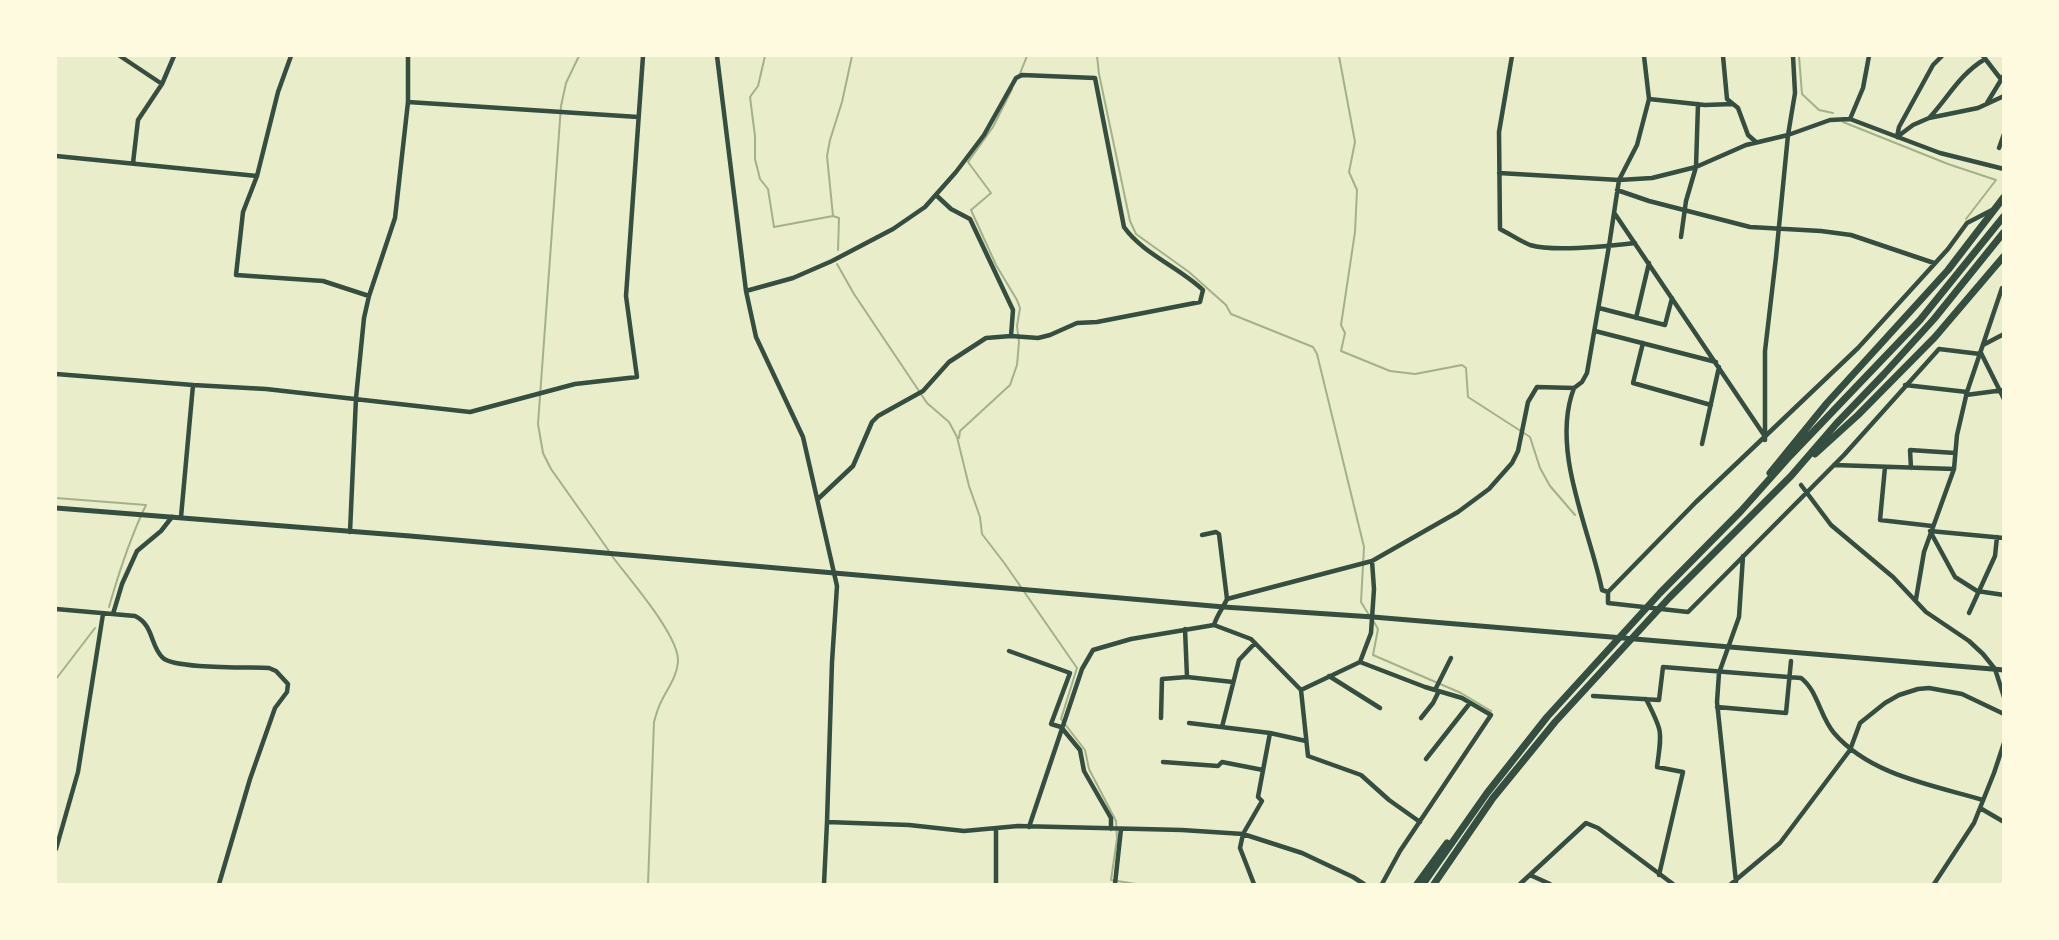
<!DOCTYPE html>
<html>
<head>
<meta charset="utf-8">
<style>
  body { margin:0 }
  #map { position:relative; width:2059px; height:940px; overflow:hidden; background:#e9edc9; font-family:Roboto,sans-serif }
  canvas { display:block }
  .frame { position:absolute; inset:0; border:57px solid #fefae0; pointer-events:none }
</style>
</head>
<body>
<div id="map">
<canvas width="2059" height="940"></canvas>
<div class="frame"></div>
</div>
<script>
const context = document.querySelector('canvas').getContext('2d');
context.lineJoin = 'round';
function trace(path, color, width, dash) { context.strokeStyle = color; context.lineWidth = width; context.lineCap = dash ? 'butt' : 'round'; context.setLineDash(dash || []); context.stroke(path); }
const stream = new Path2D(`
  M579 56 566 83 561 106 538 424 543 453 551 469 609 551
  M765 56 758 86 750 97 755 136V159L760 179 768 189 774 227 833 216 839 218 838 250
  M1097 56 1099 74 1130 221 1136 234 1189 272 1226 305 1231 314 1313 347 1317 354 1364 547 1361 602 1369 615
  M1339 56 1355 142 1349 172 1357 190 1355 232 1341 325 1345 333 1341 351 1390 371 1415 374 1462 365 1466 368 1468 397 1530 437 1540 468 1550 486 1575 515
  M1799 56 1802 94 1819 110 1833 113
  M1019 76 1027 56
  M1843 122 1948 164 1996 180 1966 219
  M833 216 827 156 830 140 842 102 852 56
  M837 264 854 294 927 403 949 422 957 437 969 486 980 517 982 534 1005 564 1077 668 1061 719 1085 750 1089 769 1116 821 1117 839 1111 880 1136 884
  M959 438 960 431 1010 385 1017 365 1019 342 1017 326 1020 308 1017 300 996 265 971 210 991 193 968 162 993 127 1012 89
  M56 498 146 505C130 538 119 572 109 607
  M612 556C628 578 680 636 678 662 677 676 668 688 662 700 658 707 656 715 654 722L648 884
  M1374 622 1378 629 1373 655 1461 693 1491 711
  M56 679 95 628`);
const minor = new Path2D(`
  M120 56 162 84
  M291 56 278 92 257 176 243 212 236 275 323 281 369 296
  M717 56 746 291 756 337 803 437 837 586 832 662 827 822 824 884
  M1512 56 1499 132 1500 229C1510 234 1520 241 1530 245 1553 252 1610 246 1635 243
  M1644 56 1649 99 1637 145 1619 180 1609 246 1587 373 1582 382 1574 388C1550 450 1590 530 1602 590L1608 592 1696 502 1858 348 1948 249 1967 223 1992 210
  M1723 56 1727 99 1738 108 1748 135 1756 142
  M1983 56 2000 78
  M1649 99 1705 105 1733 104
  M408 102 638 117
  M1987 103 2004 75
  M1930 117C1950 95 1959 75 1985 59
  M1850 119 1863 88 1869 56
  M1897 137 1913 125 1929 118 1978 108 2004 96
  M1897 137 1899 127 1933 65 1942 56
  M1999 148 2004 134
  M56 156 257 176
  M133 163 138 120 162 84 174 56
  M1499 173 1619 180 1652 178 1696 167 1746 145 1788 135 1830 120 1850 119 1940 153 2004 169
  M1617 190 1649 201 1750 227 1821 231 1851 235 1934 263
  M936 195 951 209 970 219 1013 310 1011 336
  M1615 214 1764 435
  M1681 237 1686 201 1696 167 1698 104
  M746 291 793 278 832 261 893 229 925 207 956 172 984 135 1016 78 1022 75 1095 78 1124 227C1143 254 1179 267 1203 290L1200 302 1097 322 1077 323 1050 335 1038 338 1011 336 986 338 949 362 923 391 878 416 872 422 853 466 818 499
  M1599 308 1665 325 1672 298
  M1636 318 1649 263
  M1595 331 1716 362
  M1643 343 1633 383 1711 405
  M1983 345 2004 334
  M1981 353 2004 399
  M56 374 193 385 266 389 470 412 575 384 637 377 626 296 643 56
  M1905 385 1967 392
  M1966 395 2004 390
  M1765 440V351L1776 257 1788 135 1795 93 1793 56
  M1702 444 1719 367
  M1834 465 1954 469
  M1885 467 1880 520 1932 526
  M1911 468 1910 450 1955 453
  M1801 485 1831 525 1893 577 1926 612 1969 641 1983 654 1995 669 2004 697
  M181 517 193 385
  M1930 531 1955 577 1977 591 2004 595
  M1930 531 2004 538
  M350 532 356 398 364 318 369 296 395 218 408 102V56
  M1202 535 1216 532 1219 534 1227 599
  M1372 561 1374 589 1371 633 1360 662 1301 690 1308 756 1361 775 1389 800 1420 822
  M1608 592V603L1688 612 1844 455 1939 349 1980 354
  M1916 599 1924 552 1954 469 1957 435 1967 392 2002 288
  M56 609 135 616C154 625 150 646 163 658 175 669 250 667 269 668L276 671 288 684 287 692 275 708 250 779 219 884
  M1969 613 1995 556 1997 537
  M113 614 122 584 137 551 161 531 172 517
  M1214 625 1251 639 1301 690
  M1185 629 1187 677
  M1009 651 1070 673 1051 724 1061 727 1080 750 1084 771 1111 818V829
  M1360 662 1425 687 1462 698 1491 715 1400 851 1382 884
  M1329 676 1380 708
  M1435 690 1451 658
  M1593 696 1659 700 1663 667 1801 678C1818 691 1820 717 1834 733 1870 775 1932 785 1983 800
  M1646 699C1663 732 1662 731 1657 767L1683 772 1659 875
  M1717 707 1786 713 1791 661
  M1161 718 1162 679 1187 677 1233 682
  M1421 718 1433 703 1439 691
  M1189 723 1270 733 1306 741
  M1222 727 1239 660 1255 643
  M1426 759 1470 703
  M1163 762 1218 766 1222 762 1263 770
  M1980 808 2004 822
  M827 822 909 825 964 831 1018 826 1182 830 1243 834 1302 853 1353 877 1364 884
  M1029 827 1082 669 1093 650 1131 639 1214 625C1217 615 1223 608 1227 599L1372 561 1458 512 1489 489 1512 463 1518 451 1528 402 1537 387 1574 388
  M56 849 78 772 103 614
  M1530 875 1550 884
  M1736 882 1717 702 1719 673 1739 617 1743 556
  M996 884V829
  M1115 884 1121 829
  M1254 884 1240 848 1243 834 1262 801 1258 797 1270 733
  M1520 884 1586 823 1598 828 1673 884
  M1731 884 1780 843 1850 750 1860 723 1885 703 1899 695 1918 689 1929 688 1962 694 2004 714
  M1934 884 1974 823 1994 773 2004 743`);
const tertiary = new Path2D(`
  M56 508 410 536 1224 607 1373 617 2004 670`);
const trunk = new Path2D(`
  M1815 454 1858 415 1935 337 2004 256
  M1770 473 1827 403 1948 270 2004 197
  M1417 884 1447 843
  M1423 884 1487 793 1547 717 1660 593 1741 511 1790 456 1920 320 2004 216
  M1434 884 1493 798 1555 722 1669 598 1791 476 1836 424 1884 374 1934 319 2004 232`);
trace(stream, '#a3b18a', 2);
trace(minor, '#344e41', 4.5);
trace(tertiary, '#344e41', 5);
trace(trunk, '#344e41', 7);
</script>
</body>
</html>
